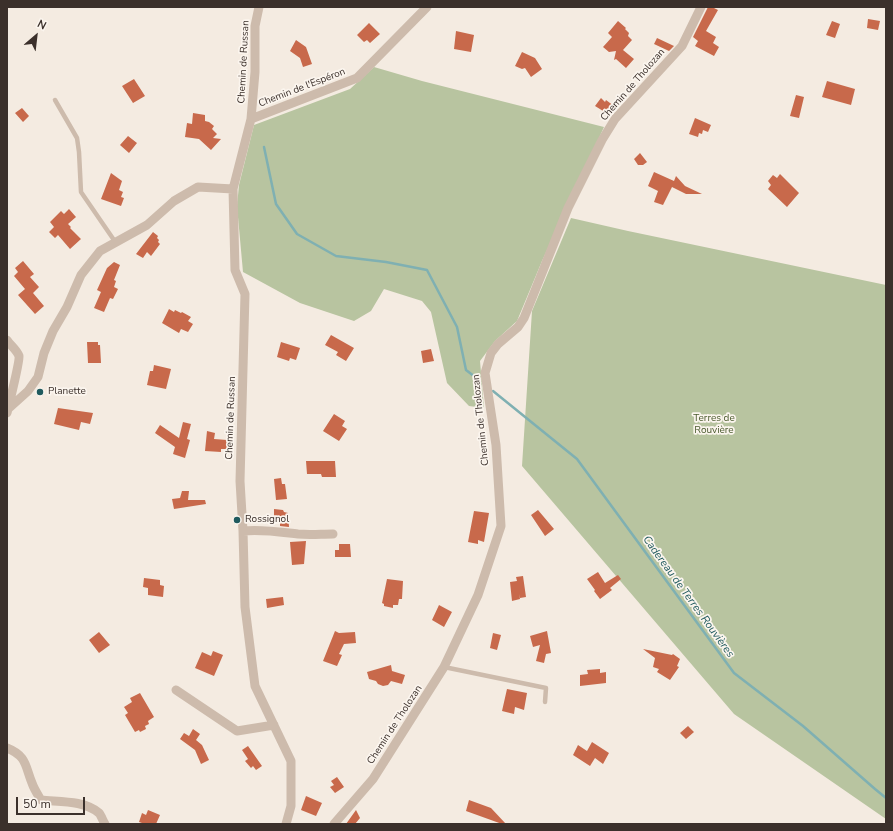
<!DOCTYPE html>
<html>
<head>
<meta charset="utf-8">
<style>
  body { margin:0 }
  #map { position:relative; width:893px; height:831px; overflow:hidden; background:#f4ebe1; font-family:"Nunito Sans",sans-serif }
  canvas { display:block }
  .frame { position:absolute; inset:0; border:8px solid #3b302b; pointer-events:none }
  .north { position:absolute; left:16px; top:16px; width:40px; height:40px; -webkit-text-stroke:3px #fbf5ee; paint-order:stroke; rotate:28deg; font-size:11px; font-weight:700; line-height:16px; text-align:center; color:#3b302b }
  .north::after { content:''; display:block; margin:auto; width:14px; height:18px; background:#3b302b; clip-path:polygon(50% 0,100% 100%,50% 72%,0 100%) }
  .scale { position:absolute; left:16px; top:797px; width:69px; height:18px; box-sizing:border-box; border:2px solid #3b302b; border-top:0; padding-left:5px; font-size:12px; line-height:14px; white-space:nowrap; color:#3b302b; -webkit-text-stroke:3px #fbf5ee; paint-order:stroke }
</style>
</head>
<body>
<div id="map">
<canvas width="893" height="831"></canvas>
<div class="frame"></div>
<div class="north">N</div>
<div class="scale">50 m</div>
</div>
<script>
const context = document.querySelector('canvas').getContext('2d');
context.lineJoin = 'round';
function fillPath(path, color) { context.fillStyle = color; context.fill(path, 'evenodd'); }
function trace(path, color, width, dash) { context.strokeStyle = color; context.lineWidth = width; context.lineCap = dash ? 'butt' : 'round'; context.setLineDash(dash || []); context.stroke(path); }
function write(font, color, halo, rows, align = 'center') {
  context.font = font + ' "Nunito Sans",sans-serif'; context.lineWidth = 3.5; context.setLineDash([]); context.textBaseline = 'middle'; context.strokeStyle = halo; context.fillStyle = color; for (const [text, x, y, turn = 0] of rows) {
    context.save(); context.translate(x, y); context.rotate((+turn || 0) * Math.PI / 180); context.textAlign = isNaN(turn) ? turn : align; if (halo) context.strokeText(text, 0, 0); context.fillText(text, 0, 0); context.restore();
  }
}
const green = new Path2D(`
  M374 67 422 81 604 127 542 261 517 321 495 341 480 361 484 408 469 406 447 383 431 312 422 301 384 289 371 311 354 321 300 303 243 272 237 206 239 185 254 125 350 89Z
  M571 218 628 231 886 285V819L734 714 522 466 532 311Z`);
const stream = new Path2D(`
  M264 147 276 204 297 234 336 256 386 262 427 270 457 327 466 370 479 380
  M493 391 577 459 734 673 803 726 875 789 886 798`);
const building = new Path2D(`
  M708 7H712L718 10 706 31 716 37 713 43 719 47 714 56 695 46 698 41 693 37Z
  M868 19 880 21 878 30 867 28Z
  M618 21 626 28 625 29 629 33 628 36 632 40 623 50 634 59 626 68 616 59 614 60 616 51 609 52 603 47 612 37 608 33Z
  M832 21 840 24 835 38 826 35Z
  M369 23 380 34 370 43 367 40 364 42 357 35Z
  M456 31 474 35 471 52 454 49Z
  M657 38 674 46 669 51 654 44Z
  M296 40 306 47 312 64 303 67 300 58 290 51Z
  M522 52 535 58 542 69 531 77 525 68 522 69 515 66Z
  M134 79 145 96 133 103 122 86Z
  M827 81 855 89 851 105 822 97Z
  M796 95 804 97 799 118 790 116Z
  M601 98 605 102 606 100 614 106 608 114 595 106Z
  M22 108 29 116 23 122 15 113Z
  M193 113 205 115V121L209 122 214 126 212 129 217 134 213 138 221 139 211 150 199 139 185 137 187 123 192 124Z
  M695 118 711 125 708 132 703 130 702 134 699 133 698 137 689 134Z
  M128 136 137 143 129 153 120 145Z
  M640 153 647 162 643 165H638L634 159Z
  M654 172 674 181 676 176 685 186 702 194H686L672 187 663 205 654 202 658 191 648 186Z
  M111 173 122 181 119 190 123 192 121 197 124 198 121 206 101 199Z
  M780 174 799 193 787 207 768 189 771 185 768 181 773 175 777 178Z
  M69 209 76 217 68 224 71 227 70 228 81 239 70 249 58 235 55 238 49 232 54 227 50 222 61 211 64 214Z
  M153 232 158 236 157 238 159 240 158 242 160 244 151 256 147 252 143 258 136 254Z
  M23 261 34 274 30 277 39 287 33 293 44 306 35 314 18 295 25 289 14 276 18 272 15 268Z
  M114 262 120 265 114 280 116 281 114 287 118 289 113 299 110 298 104 312 94 308 101 292 97 290 107 268Z
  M169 309 174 312 175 310 181 313 182 312 191 317 188 321 193 324 188 332 181 329 179 333 162 323Z
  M331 335 354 348 346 361 336 355 338 352 325 345Z
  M87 342H98V345H100L101 363H88Z
  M281 342 300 348 296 360 290 358 289 361 277 357Z
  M431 349 434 361 423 363 421 351Z
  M154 365 171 369 166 389 147 385 150 371H153Z
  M58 408 93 413 90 424 81 422 79 430 54 424Z
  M334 414 345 421 342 426 347 429 339 441 323 431Z
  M183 422 191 424 187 439 190 440 185 458 173 454 175 447 155 433 160 425 179 438Z
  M207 431 215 433 214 439 227 440V449H221V452L205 451Z
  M306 461H335L336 477H322L321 474H307Z
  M281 478 282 484H285L287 499 276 500 274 479Z
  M182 491H189L188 500H205L206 504 174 509 172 499 180 498Z
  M274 509 283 510 284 512 288 513 289 527 280 526V519L274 518Z
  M538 510 554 529 545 536 531 515Z
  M474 511 489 513 484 542 478 540V544L468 542Z
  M306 541 304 564 292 565 290 542Z
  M339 544H350L351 557H335V550H339Z
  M598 572 605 583 618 575 621 579 610 588 612 590 600 599 594 591 595 590 587 579Z
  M523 576 526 597 520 598 519 594 520 599 512 601 510 582 517 581 516 577Z
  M144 578 160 580V585L164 586 163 597 148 595V588L143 587Z
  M387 579 403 581 402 599H399L398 605H393V608L384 606V604L382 603Z
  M283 597 284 605 267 608 266 599Z
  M439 605 452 612 444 627 432 620Z
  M335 631 339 633 355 632 356 643 344 644 339 654 342 655 337 666 323 661Z
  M547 631 551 653 546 654 544 663 536 661 540 645 533 647 530 636Z
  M99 632 110 645 99 653 89 640Z
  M493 633 501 635 497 650 490 648Z
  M643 649 672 655 673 654 680 659 677 666 679 667 670 680 657 672 659 669 653 667 655 658Z
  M213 651 223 655 214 676 195 668 202 652 211 656Z
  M391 665 392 671 405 675 402 684 391 681 388 685 383 686 378 684 376 681 369 679 367 672Z
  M600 669V673L606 672V683L580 686V675L588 674 587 670Z
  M507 689 527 693 524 710 515 707 514 714 502 711Z
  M140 693 154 717 148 721 149 724 145 726 146 729 140 732 139 730 135 732 125 715 128 713 124 707 132 702 130 698Z
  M688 726 694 732 686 739 680 733Z
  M193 729 200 734 196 740 202 745 209 760 201 764 195 750 180 739 184 733 189 736Z
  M592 742 609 753 603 764 595 758 590 766 573 755 578 745 587 751Z
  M248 746 262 766 256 770 253 766 251 768 245 761 248 759 242 750Z
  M337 777 344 787 335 793 330 787 334 785 331 781Z
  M306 796 322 803 316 816 301 810Z
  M469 800 491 808 506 824H502L466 811Z
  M148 810 160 815 156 824H145L139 822 142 813 146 815Z
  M356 810 360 818 355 824H346Z`);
const lane = new Path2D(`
  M55 100 77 138 79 152 81 192 116 243
  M444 667 546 688 545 702`);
const street = new Path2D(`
  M259 7 255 26V72L251 119 233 189 235 270 245 294 240 481 243 531 245 607 255 686 291 761V806L286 824
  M251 119 357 78 427 7
  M7 340C10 345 17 350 19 356 20 361 10 400 8 409
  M7 413 8 409 28 391 38 377 44 353 53 331 67 307 81 275 100 251 147 225 174 201 198 187 233 189
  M243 531C262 529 280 532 298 534 310 535 321 534 333 534
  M176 690 237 731 274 725
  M7 748C27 756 25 766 32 783 34 789 38 795 41 800 59 802 84 800 99 813 101 815 103 821 105 824
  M334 824 373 779 444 667 478 595 501 526 496 445 485 373 491 353 498 344 518 327 524 318 568 208 602 140 615 119 682 46 701 7`);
const markers = [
  [40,392,4,"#1f5a5e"],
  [237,520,4,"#1f5a5e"]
];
const streetNames = [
  ["Chemin de Russan",244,62,-87],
  ["Chemin de Tholozan",633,85,-49],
  ["Chemin de l'Espéron",302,88,-21],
  ["Chemin de Russan",231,418,-88],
  ["Chemin de Tholozan",481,420,-96],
  ["Chemin de Tholozan",395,725,-57]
];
const poiNames = [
  ["Planette",48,392],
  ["Rossignol",245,520]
];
const parkNames = [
  ["Terres de",714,419],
  ["Rouvière",714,431]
];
const waterNames = [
  ["Cadereau de Terres Rouvières",688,597,54]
];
fillPath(green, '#b8c4a0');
trace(stream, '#7fb0b2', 2.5);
fillPath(building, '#c8694b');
trace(lane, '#cdbbac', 4.5);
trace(street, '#cdbbac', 9);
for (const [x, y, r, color] of markers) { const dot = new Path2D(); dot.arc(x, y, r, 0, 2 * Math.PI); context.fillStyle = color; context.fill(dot); trace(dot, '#fbf5ee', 1.5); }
write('10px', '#3b302b', '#fbf5ee', streetNames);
write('10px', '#3b302b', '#fbf5ee', poiNames, 'left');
write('10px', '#4a5a2e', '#fbf5ee', parkNames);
write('italic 11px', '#1f5a5e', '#fbf5ee', waterNames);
</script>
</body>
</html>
